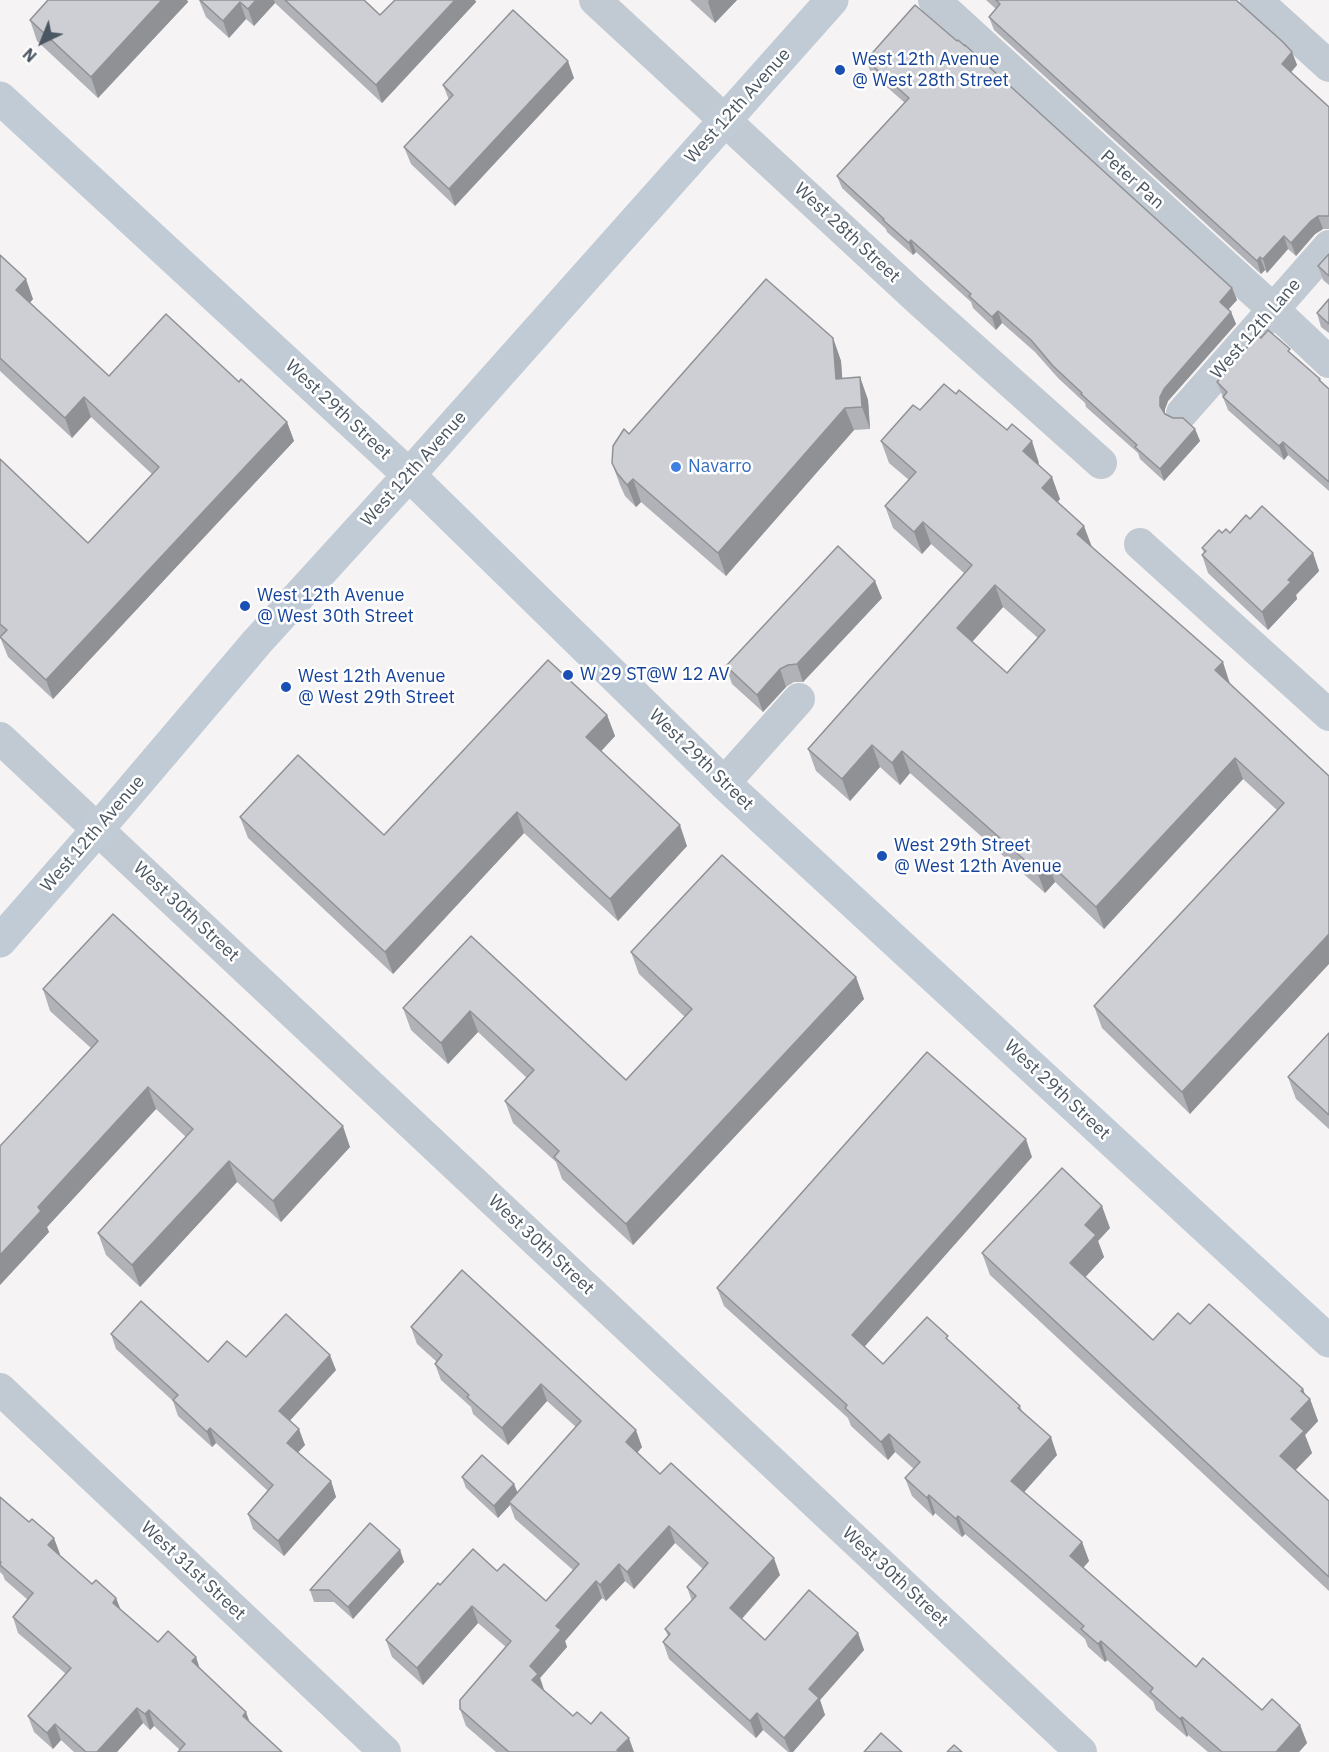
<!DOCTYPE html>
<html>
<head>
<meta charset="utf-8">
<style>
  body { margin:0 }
  #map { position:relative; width:1329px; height:1752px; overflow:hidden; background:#f5f3f3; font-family:"IBM Plex Sans",sans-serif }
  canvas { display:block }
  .north { position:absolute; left:12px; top:12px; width:60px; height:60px; -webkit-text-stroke:4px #fff; paint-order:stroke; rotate:223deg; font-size:16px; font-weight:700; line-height:24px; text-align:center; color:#4a5661 }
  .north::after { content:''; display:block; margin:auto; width:21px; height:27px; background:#4a5661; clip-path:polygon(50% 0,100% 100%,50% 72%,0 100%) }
</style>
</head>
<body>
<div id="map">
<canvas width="1329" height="1752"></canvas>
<div class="north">N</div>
</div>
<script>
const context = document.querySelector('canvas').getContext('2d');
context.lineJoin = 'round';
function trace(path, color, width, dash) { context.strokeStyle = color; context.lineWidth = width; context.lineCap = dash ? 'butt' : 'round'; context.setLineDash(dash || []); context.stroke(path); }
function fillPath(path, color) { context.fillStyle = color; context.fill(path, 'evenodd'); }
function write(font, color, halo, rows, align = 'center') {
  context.font = font + ' "IBM Plex Sans",sans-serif'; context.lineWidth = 5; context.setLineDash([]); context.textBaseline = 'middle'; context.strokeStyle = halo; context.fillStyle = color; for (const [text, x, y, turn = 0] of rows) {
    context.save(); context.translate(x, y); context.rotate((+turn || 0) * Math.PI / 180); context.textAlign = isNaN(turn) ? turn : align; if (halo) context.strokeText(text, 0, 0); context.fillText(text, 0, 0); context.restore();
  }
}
const street = new Path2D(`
  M595 0 921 302 1101 463
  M934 0 1274 310 1329 362
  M1256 0 1329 66
  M1182 413 1329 246
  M1140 544 1329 715
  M0 738 1081 1752
  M724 783 799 699
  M0 1389 385 1752`);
const secondary = new Path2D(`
  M0 98 409 475 724 783 1329 1341
  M0 941 98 829 257 642 409 475 832 0`);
const wall = new Path2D(`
  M48 0H187L188 2 98 98 37 41 30 20Z
  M199 0H364L380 15 395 0H475L476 2 382 103 275 3 254 26 246 19 229 38 206 17Z
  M690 0H737L715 23Z
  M986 0H1236L1292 52 1297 65 1291 72 1329 107V229H1323L1315 234 1296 256 1288 249 1267 273 1265 270 1261 274 994 30 989 17 996 9Z
  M866 60 1232 288 1237 300 1228 310 1231 312 1236 324 1168 401 1165 409V414L1195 429 1200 441 1164 481 1140 459 1138 453 1086 407 1085 403 1058 378 1035 352 1002 323 996 330 973 308 971 302 916 252 913 255 887 232 886 229 842 188 837 176 905 103 871 73Z
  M574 78 455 206 411 164 404 147 449 100 443 85Z
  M1329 254V285L1323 280 1318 266Z
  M0 255 33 299 30 303 109 376 239 382 287 422 294 441 53 699 8 657 0 637V459L88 543 152 474 91 417 72 438 0 371Z
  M1329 299V333L1321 327 1317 313Z
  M833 338 841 361 842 379 860 377 868 400 870 429 854 430 726 576 641 502 636 507 625 496 620 485 612 463 629 434Z
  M1261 338 1292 354 1320 379 1321 382 1329 389V491L1288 455 1284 460 1228 410 1217 382Z
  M920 410 1039 463 1038 464 1060 499 1058 502 1092 547 1230 684 1329 776 1190 1114 1102 1028 1094 1006 1277 810 1243 779 1104 929 1055 882 1045 893 910 773 900 785 880 767 850 801 816 771 808 749 964 573 931 544 922 554 893 528 885 506 909 480 889 463 881 441ZM1003 607 1038 638 1007 673 972 642Z
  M1250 519 1313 553 1319 571 1296 595 1297 599 1268 630 1208 573 1202 555 1204 553 1202 548 1222 533H1230Z
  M882 598 803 682H794L786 687 763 712 732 684 726 666Z
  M607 715 615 736 601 751 687 846 618 921 524 833 393 974 248 838 240 817 384 835Z
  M471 936 626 1080 685 1017 639 974 631 952 856 977 864 999 633 1245 562 1179 556 1162 513 1123 505 1101 527 1078 478 1032 448 1064 411 1030 403 1008Z
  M43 989 350 1147 281 1222 237 1182 140 1287 106 1255 98 1233 186 1137 156 1109 47 1227 49 1232 0 1285 91 1048 50 1011Z
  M1329 1033V1129L1296 1099 1288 1077Z
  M1032 1157 864 1347 883 1364 950 1342 1020 1406 1022 1411 1057 1455 1024 1492 1082 1542 1089 1561 1083 1568 1196 1667 1262 1710 1300 1725 1307 1743 1299 1752H1208L1188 1735 1187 1737 1156 1710 1153 1701 1107 1660 1105 1662 1088 1647 1085 1639 1036 1596 965 1534 962 1537 935 1513 933 1516 912 1496 905 1478 914 1469 895 1452 888 1460 851 1426 848 1418 724 1306 717 1288Z
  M1110 1228 1098 1241 1104 1257 1085 1277 1153 1340 1190 1324 1303 1389 1305 1394 1310 1399 1318 1421 1305 1435 1312 1453 1295 1470 1329 1501V1591L990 1275 982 1253Z
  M462 1270 642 1447 637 1453 660 1474 780 1575 742 1619 765 1640 858 1633 864 1650 820 1700 825 1715 793 1752H788L763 1730 756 1738 669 1659 663 1642 668 1636 665 1629 692 1601 687 1587 703 1569 675 1543 634 1589 625 1581 606 1601 602 1598 565 1641 567 1647 540 1678 544 1690 573 1716 591 1724 634 1752H496L466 1726 460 1709 506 1647 478 1623 423 1685 392 1657 386 1640 440 1585 497 1571 546 1601 573 1570 515 1519 510 1505 498 1518 466 1488 462 1477 514 1484 517 1493 576 1427 547 1401 508 1445 473 1414 471 1407 441 1380 435 1364 437 1362 417 1344 411 1327Z
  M111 1334 208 1362 246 1357 336 1370 290 1420 305 1445 298 1452 331 1481 336 1497 284 1556 253 1529 248 1514 268 1491 216 1443 212 1447 178 1416 173 1401 116 1349Z
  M0 1497 60 1554 59 1555 92 1584 116 1598 121 1610 158 1642 196 1657 200 1669 246 1712 180 1750 154 1726 150 1730 143 1723 117 1752H74L61 1740 53 1749 34 1732 28 1716 66 1674 18 1633 13 1617 28 1600 5 1580 3 1575 0 1572Z
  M400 1550 404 1562 353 1619 334 1602H314L310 1590Z`);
const shadedWall = new Path2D(`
  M162 0H187L188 2 98 98 91 77Z
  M256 0H274L275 3 254 26 248 9Z
  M455 0H475L476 2 382 103 376 85Z
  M709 0H737L715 23 708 2Z
  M240 2 246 19 229 38 223 21Z
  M1292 52 1297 65 1287 77 1282 64Z
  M568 61 574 78 455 206 449 189Z
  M1318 216 1323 229 1315 234 1296 256 1291 243 1311 221Z
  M1284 236 1288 249 1267 273 1263 259Z
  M911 240 916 252 913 255 909 243Z
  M1260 257 1265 270 1261 274 1257 261Z
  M26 279 33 299 23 310 16 290Z
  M1232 288 1237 300 1224 314 1220 302Z
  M998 311 1002 323 996 330 992 317Z
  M1231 312 1236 324 1168 401 1165 409V418L1160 406V397L1164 389Z
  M833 338 841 361 844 401 836 379Z
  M860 377 868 400 870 429 862 407Z
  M84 397 91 417 72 438 65 418Z
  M845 408 854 430 726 576 718 553Z
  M287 422 294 441 53 699 46 680Z
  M1195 429 1200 441 1164 481 1160 469Z
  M1032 441 1039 463 1031 473 1023 451Z
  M1283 442 1288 455 1284 460 1279 446Z
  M1052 477 1060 499 1050 510 1042 488Z
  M633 479 641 502 636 507 627 485Z
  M923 522 931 544 922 554 914 532Z
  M1084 526 1092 547 1077 534Z
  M1313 553 1319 571 1296 595 1297 599 1268 630 1262 612 1288 580Z
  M875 581 882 598 803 682 797 664Z
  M995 585 1003 607 965 650 957 628Z
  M1223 662 1230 684 1215 670Z
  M780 669 786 687 763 712 757 695Z
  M607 715 615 736 594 759 586 737Z
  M872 745 880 767 850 801 842 779Z
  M902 751 910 773 900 785 892 763Z
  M1235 758 1243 779 1104 929 1096 907Z
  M517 812 524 833 393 974 385 952Z
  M680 825 687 846 618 921 610 899Z
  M1047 861 1055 882 1045 893 1037 871Z
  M1329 934V964L1190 1114 1182 1092Z
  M856 977 864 999 633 1245 626 1224Z
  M470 1011 478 1032 448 1064 441 1043Z
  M148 1087 156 1109 47 1227 49 1232 0 1285V1255L38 1207Z
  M343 1126 350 1147 281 1222 273 1201Z
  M1026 1139 1032 1157 858 1354 852 1335Z
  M229 1161 237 1182 140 1287 132 1265Z
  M1102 1206 1110 1228 1098 1241 1104 1257 1078 1285 1070 1263 1085 1225Z
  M330 1355 336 1370 285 1426 279 1411Z
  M541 1384 547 1401 508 1445 502 1428Z
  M1303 1389 1307 1402 1310 1399 1318 1421 1305 1435 1312 1453 1288 1478 1280 1456 1291 1419 1301 1391Z
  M210 1428 216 1443 212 1447 207 1432Z
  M299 1429 305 1445 293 1458 287 1443Z
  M636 1430 642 1447 632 1459 626 1442Z
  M889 1434 895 1452 888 1460 881 1442Z
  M1051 1437 1057 1455 1018 1499 1011 1481Z
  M331 1481 336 1497 284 1556 278 1541Z
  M514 1484 519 1496 509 1502 510 1505 498 1518 494 1506Z
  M929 1495 935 1513 933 1516 927 1498Z
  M958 1516 965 1534 962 1537 956 1519Z
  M669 1526 675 1543 634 1589 627 1572Z
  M54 1538 60 1554 54 1561 48 1545Z
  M1082 1542 1089 1561 1077 1575 1070 1556Z
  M400 1550 404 1562 353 1619 348 1607Z
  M774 1558 780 1575 736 1625 730 1608Z
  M619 1564 625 1581 606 1601 600 1585Z
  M596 1581 602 1598 565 1641 567 1647 540 1678 544 1690 532 1680 530 1666 556 1626Z
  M116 1598 122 1614 113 1603Z
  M472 1606 478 1623 423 1685 417 1668Z
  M858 1633 864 1650 820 1700 825 1715 793 1752H790L784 1738 809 1689Z
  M1101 1641 1107 1660 1105 1662 1098 1644Z
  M196 1657 201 1673 192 1661Z
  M137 1708 143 1723 117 1752H97Z
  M149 1710 154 1726 150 1730 145 1714Z
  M246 1712 252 1728 243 1716Z
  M757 1713 763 1730 756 1738 750 1721Z
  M1182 1717 1188 1735 1187 1737 1180 1719Z
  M55 1724 61 1740 53 1749 47 1733Z
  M1300 1725 1307 1743 1299 1752H1276Z
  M629 1738 634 1752H618L617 1750Z`);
const building = new Path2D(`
  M48 0H162L91 77 30 20Z
  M200 0H256L248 9 240 2 223 21Z
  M285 0H364L380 15 395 0H455L376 85Z
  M996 0H1236L1283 42 1292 52 1282 64 1329 107V216H1318L1311 221 1291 243 1284 236 1263 259 1260 257 1257 261 989 17 1000 4Z
  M915 5 957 41 958 40 965 46V45L1232 288 1220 302 1231 312 1164 389 1160 397V406L1165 414 1173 418H1183L1195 429 1160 469 1135 447 1137 445 1081 394 1082 393 1053 366 1031 340 998 311 992 317 969 296 971 294 911 240 909 243 883 220 884 219 837 176 909 98 866 60Z
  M513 10 568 61 449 189 404 147 453 95 443 85Z
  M1329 254V276L1318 266Z
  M0 255 26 279 16 290 109 376 166 314 239 382 241 379 287 422 46 680 0 637 7 630 0 624V459L88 543 159 467 84 397 65 418 0 358Z
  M766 279 833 338 836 379 860 377 862 407 845 408 718 553 633 479 627 485 617 473 612 463 613 446 624 429 629 434Z
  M1329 299V324L1317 313Z
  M1268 330 1290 349 1288 351 1320 379 1319 380 1329 389V482L1283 442 1279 446 1223 397 1227 392 1217 382 1258 335 1261 338Z
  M944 384 956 394 959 390 1007 430 1012 424 1032 441 1023 451 1052 477 1042 488 1084 526 1077 534 1223 662 1215 670 1329 776V934L1182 1092 1094 1006 1284 803 1235 758 1096 907 1047 861 1037 871 902 751 892 763 872 745 842 779 808 749 972 565 923 522 914 532 885 506 916 472 881 441 913 405 920 410ZM995 585 1045 630 1007 673 957 628Z
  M1262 506 1313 553 1288 580 1291 582 1262 612 1202 555 1206 551 1202 548 1219 530 1222 533 1226 529 1230 533 1246 515 1250 519Z
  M838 546 875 581 797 664 788 665 780 669 757 695 726 666Z
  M548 660 607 715 586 737 680 825 610 899 517 812 385 952 240 817 298 755 384 835Z
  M722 855 856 977 626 1224 554 1157 559 1151 505 1101 534 1070 470 1011 441 1043 403 1008 471 936 626 1080 692 1009 631 952Z
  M113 914 343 1126 273 1201 229 1161 132 1265 98 1233 193 1129 148 1087 38 1207 41 1211 0 1255V1146L98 1041 43 989Z
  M1329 1033V1115L1288 1077Z
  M927 1052 1026 1139 852 1335 883 1364 927 1317 948 1336 946 1338 1020 1406 1018 1408 1051 1437 1011 1481 1082 1542 1070 1556 1196 1667 1203 1658 1262 1710 1272 1699 1300 1725 1276 1752H1222L1182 1717 1180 1719 1150 1692 1153 1688 1101 1641 1098 1644 1081 1629 1084 1626 1030 1578 958 1516 956 1519 929 1495 927 1498 905 1478 920 1462 889 1434 881 1442 845 1408 847 1405 717 1288Z
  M1062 1168 1102 1206 1085 1225 1096 1235 1070 1263 1153 1340 1178 1313 1190 1324 1209 1304 1303 1389 1301 1391 1310 1399 1291 1419 1304 1431 1280 1456 1329 1501V1577L982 1253Z
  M462 1270 636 1430 626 1442 660 1474 671 1463 774 1558 730 1608 765 1640 809 1590 858 1633 809 1689 819 1698 784 1738 757 1713 750 1721 663 1642 670 1634 665 1629 696 1596 687 1587 708 1563 669 1526 627 1572 619 1564 600 1585 596 1581 556 1626 561 1630 530 1666 538 1674 532 1680 573 1716 577 1712 591 1724 601 1712 629 1738 617 1750 619 1752H509L460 1709V1700L511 1641 472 1606 417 1668 386 1640 438 1583 440 1585 473 1549 497 1571 504 1564 546 1601 579 1564 509 1502 581 1421 541 1384 502 1428 467 1397 469 1395 435 1364 442 1355 411 1327Z
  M141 1301 208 1362 227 1341 246 1357 286 1314 330 1355 279 1411 299 1429 287 1443 331 1481 278 1541 248 1514 273 1485 210 1428 207 1432 173 1400 178 1395 111 1334Z
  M482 1455 514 1484 494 1506 462 1477Z
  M0 1497 29 1522 32 1519 54 1538 48 1545 92 1584 96 1580 116 1598 113 1603 158 1642 168 1631 196 1657 192 1661 246 1712 243 1716 282 1752H178L185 1744 149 1710 145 1714 137 1708 97 1752H86L55 1724 47 1733 28 1716 71 1668 13 1617 33 1593 0 1565 1 1562H0Z
  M370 1523 400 1550 348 1607 329 1590H310Z
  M881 1733 902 1752H864Z
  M954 1745 962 1752H947Z`);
const markers = [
  [840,70,6,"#1a4fb4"],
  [676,467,6,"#3f7fe0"],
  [245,606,6,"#1a4fb4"],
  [568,675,6,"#1a4fb4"],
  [286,687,6,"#1a4fb4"],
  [882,856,6,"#1a4fb4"]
];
const transitNames = [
  ["West 12th Avenue",852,60],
  ["@ West 28th Street",852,81],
  ["West 12th Avenue",257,596],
  ["@ West 30th Street",257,617],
  ["W 29 ST@W 12 AV",580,675],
  ["West 12th Avenue",298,677],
  ["@ West 29th Street",298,698],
  ["West 29th Street",894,846],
  ["@ West 12th Avenue",894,867]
];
const streetNames = [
  ["West 12th Avenue",738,106,-48],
  ["Peter Pan",1132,180,42],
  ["West 28th Street",847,233,43],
  ["West 12th Lane",1256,329,-49],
  ["West 29th Street",338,410,43],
  ["West 12th Avenue",414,469,-48],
  ["West 29th Street",701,760,44],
  ["West 12th Avenue",93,834,-49],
  ["West 30th Street",186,912,43],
  ["West 29th Street",1057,1090,43],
  ["West 30th Street",541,1245,43],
  ["West 31st Street",193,1571,43],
  ["West 30th Street",895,1577,43]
];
const shopNames = [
  ["Navarro",688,467]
];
trace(street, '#c1cad2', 32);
trace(secondary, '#c1cbd6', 33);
fillPath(wall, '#b0b2b7');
fillPath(shadedWall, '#909195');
fillPath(building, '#cdcfd5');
trace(building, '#909195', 1.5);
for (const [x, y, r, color] of markers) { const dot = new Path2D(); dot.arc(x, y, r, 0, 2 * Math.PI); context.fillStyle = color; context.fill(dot); trace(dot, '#fff', 2); }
write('18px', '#164399', '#fff', transitNames, 'left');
write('18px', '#4a5661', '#fff', streetNames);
write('18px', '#366cbe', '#fff', shopNames, 'left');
</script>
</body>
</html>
